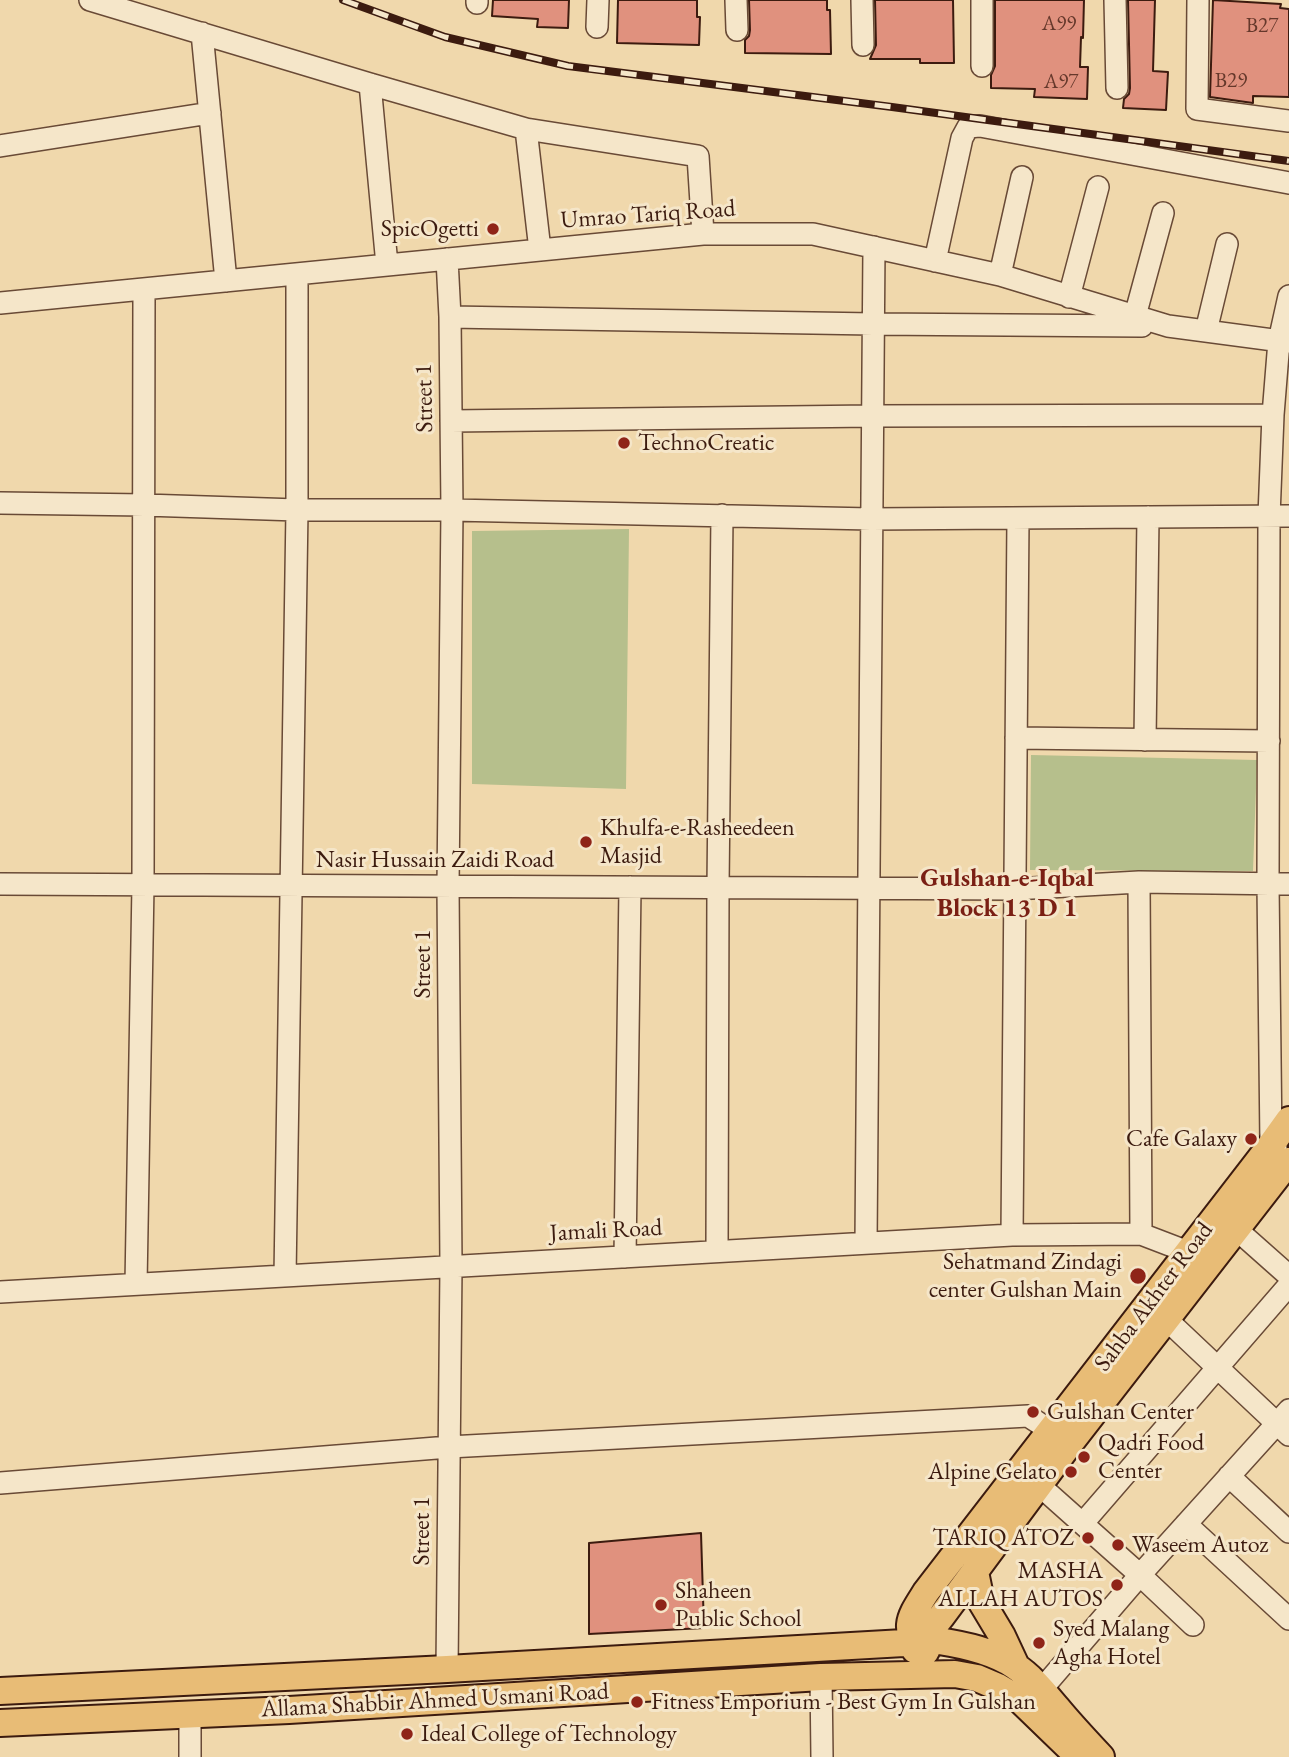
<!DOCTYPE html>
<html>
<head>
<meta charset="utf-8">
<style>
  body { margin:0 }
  canvas { display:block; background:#f0d8ac }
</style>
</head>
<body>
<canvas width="1289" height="1757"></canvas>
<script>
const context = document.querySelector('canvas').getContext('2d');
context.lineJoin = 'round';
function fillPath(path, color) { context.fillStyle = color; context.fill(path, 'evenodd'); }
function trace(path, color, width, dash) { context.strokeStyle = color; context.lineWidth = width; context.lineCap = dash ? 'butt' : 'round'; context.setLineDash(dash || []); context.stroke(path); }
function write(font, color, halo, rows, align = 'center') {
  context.font = font + ' "EB Garamond",serif'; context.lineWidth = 6; context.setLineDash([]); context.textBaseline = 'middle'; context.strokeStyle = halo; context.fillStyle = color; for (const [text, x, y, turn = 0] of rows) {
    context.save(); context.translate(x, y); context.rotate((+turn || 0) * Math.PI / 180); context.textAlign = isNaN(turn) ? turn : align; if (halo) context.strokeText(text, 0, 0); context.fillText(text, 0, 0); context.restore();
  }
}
const green = new Path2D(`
  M629 529 626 789 472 784V531Z
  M1031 755 1257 760 1253 871 1030 870Z`);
const building = new Path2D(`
  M493 0H569L568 28 537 27 538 19 492 16Z
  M618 0H697V17H700L699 45 617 43Z
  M749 0H827V10H830L831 54 745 53V40L749 36 750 30Z
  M875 0H953L954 63H920V59H870L876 45Z
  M995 0H1084L1083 38 1081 37 1080 67H1088L1087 99 1034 97 1035 89 991 88V75L995 66Z
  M1128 0H1155L1153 71 1168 72 1166 110 1123 108 1124 99 1129 94 1130 88Z
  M1213 0 1281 4 1280 8 1289 9V97L1253 96V103L1210 97Z
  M701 1533 704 1628 589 1634V1543Z`);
const minor = new Path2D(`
  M90 0 370 84 526 129 698 156 703 234
  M736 0 737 30
  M862 0 863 45
  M1115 0 1117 88
  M1198 0 1197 109 1289 121
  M477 3V0
  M597 27 598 0
  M202 33 226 281
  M982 66V0
  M370 84 387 265
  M526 129 540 250
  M0 146 210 113
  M935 261 962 138 968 127 980 126 1289 183
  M1000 275 1022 177
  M1069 297 1098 187
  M0 303 703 234H813L1000 275 1168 326 1289 342
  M1135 316 1163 213
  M450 317 873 324 1142 326
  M1206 331 1227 244
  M451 421 872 416 1273 415
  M0 503 145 505 297 510H452L871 519 1289 516
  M1016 738 1269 741
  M1145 740 1148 517
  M1139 882 1141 1234
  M0 884 1014 889 1139 882 1289 884
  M1276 1148 1271 1145 1268 884 1269 516 1273 415 1279 341 1289 296
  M1236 1229 1289 1276
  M1012 1235 1018 518
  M866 1243 874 247
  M717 1251 718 887 722 515
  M625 1257 630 887
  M285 1276 297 510V274
  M136 1284 143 885 144 289
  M0 1292 1012 1235 1141 1234 1188 1252 1200 1262
  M1166 1319 1289 1435
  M1229 1476 1289 1532
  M0 1483 449 1447 1028 1416 1062 1438
  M1039 1485 1140 1575 1193 1625
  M1083 1523 1289 1285
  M1186 1524 1289 1619
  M447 1669 451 1266 448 886 452 510 450 317 447 259
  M821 1677 822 1757
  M1041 1690 1140 1575 1289 1410
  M190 1757V1715`);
const major = new Path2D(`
  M975 1572 981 1601 1002 1636 1016 1666
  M915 1650 941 1617 1070 1443 1289 1161
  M926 1651C899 1630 911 1616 926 1592L1271 1145 1289 1120
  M0 1691 447 1669 939 1641C965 1645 993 1651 1015 1666 1032 1677 1045 1694 1057 1708 1071 1725 1086 1741 1101 1757
  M0 1723 289 1710 821 1677 955 1674 977 1678 998 1687 1020 1700 1078 1756`);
const rail = new Path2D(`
  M343 0 445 37 568 66 892 107 1289 161`);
const markers = [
  [493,229,7,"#8f2418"],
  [624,443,7,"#8f2418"],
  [586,842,7,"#8f2418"],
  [1251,1139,7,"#8f2418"],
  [1138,1276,9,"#8f2418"],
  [1033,1412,7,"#8f2418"],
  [1084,1457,7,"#8f2418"],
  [1071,1472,7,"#8f2418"],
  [1088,1538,7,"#8f2418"],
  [1118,1545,7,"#8f2418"],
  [1117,1585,7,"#8f2418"],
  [661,1605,7,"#8f2418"],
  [1039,1643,7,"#8f2418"],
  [637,1702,7,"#8f2418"],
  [407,1734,7,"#8f2418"]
];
const numberNames = [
  ["A99",1059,24],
  ["B27",1262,26],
  ["B29",1231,81],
  ["A97",1061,82]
];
const streetNames = [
  ["Umrao Tariq Road",648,215,-4],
  ["Street 1",425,398,-91],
  ["Nasir Hussain Zaidi Road",435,860],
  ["Street 1",423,964,-90],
  ["Jamali Road",606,1231,-3],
  ["Sahba Akhter Road",1154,1297,-53],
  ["Street 1",422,1531,-90],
  ["Allama Shabbir Ahmed Usmani Road",435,1701,-3]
];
const poiNames = [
  ["SpicOgetti",479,229,"right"],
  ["TechnoCreatic",638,443],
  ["Khulfa-e-Rasheedeen",600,828],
  ["Masjid",600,856],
  ["Cafe Galaxy",1237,1139,"right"],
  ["Sehatmand Zindagi",1122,1262,"right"],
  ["center Gulshan Main",1122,1290,"right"],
  ["Gulshan Center",1047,1412],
  ["Qadri Food",1098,1443],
  ["Center",1098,1471],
  ["Alpine Gelato",1057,1472,"right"],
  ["TARIQ ATOZ",1074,1538,"right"],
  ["Waseem Autoz",1132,1545],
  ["MASHA",1103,1571,"right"],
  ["ALLAH AUTOS",1103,1599,"right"],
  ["Shaheen",675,1591],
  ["Public School",675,1619],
  ["Syed Malang",1053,1629],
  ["Agha Hotel",1053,1657],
  ["Fitness Emporium - Best Gym In Gulshan",651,1702],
  ["Ideal College of Technology",421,1734]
];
const neighbourhoodNames = [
  ["Gulshan-e-Iqbal",1007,879],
  ["Block 13 D 1",1007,909]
];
fillPath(green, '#b6bf8c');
fillPath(building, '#e0917e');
trace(building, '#3c1b0f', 2);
trace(minor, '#694a36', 24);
trace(major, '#3c1b0f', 30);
trace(minor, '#f5e6c9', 21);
trace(major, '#e8bc76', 26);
trace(rail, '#3c1b0f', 8);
trace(rail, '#f5e6c9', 5, [16]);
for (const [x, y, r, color] of markers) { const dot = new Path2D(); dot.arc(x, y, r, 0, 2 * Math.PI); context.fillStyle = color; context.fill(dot); trace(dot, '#f5e6c9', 2.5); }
write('21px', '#65382b', null, numberNames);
write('24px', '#3c1b0f', '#f5e6c9', streetNames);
write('24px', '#3c1b0f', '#f5e6c9', poiNames, 'left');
write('bold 26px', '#7a1f14', '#f5e6c9', neighbourhoodNames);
</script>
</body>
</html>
